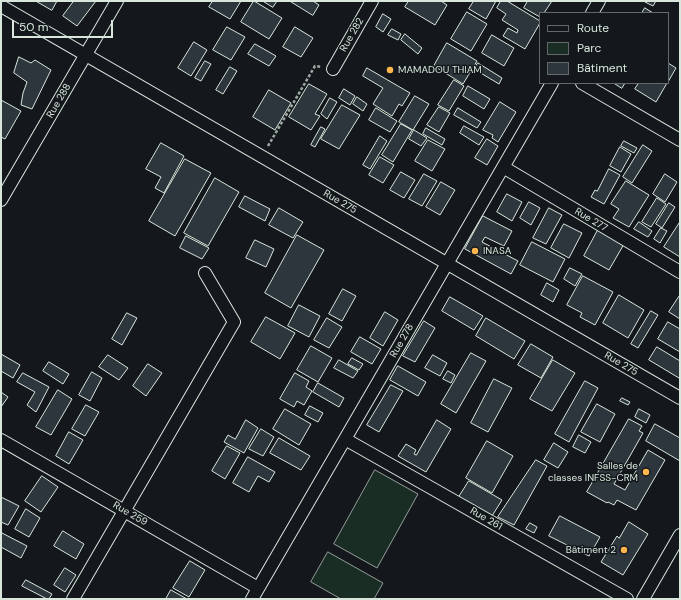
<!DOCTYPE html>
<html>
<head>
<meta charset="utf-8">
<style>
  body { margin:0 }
  #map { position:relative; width:681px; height:600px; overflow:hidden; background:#14181c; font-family:"DM Sans",sans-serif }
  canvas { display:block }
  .frame { position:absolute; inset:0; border:2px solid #d8e6dc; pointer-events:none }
  .legend { position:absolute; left:539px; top:12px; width:130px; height:72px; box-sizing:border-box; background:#14181c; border:1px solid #626a69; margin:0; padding:5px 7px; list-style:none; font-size:12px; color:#d8e6dc }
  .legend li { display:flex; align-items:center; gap:8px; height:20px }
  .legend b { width:20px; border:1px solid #626a69 }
  .scale { position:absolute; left:12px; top:20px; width:101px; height:18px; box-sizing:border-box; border:2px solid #d8e6dc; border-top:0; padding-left:5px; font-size:12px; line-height:14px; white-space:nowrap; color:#d8e6dc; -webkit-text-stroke:3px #14181c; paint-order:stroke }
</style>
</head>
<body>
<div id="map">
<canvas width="681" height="600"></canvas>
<div class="frame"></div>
<ul class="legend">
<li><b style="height:5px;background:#14181c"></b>Route</li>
<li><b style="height:11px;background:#1a2d24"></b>Parc</li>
<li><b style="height:11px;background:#2c363c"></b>Bâtiment</li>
</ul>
<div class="scale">50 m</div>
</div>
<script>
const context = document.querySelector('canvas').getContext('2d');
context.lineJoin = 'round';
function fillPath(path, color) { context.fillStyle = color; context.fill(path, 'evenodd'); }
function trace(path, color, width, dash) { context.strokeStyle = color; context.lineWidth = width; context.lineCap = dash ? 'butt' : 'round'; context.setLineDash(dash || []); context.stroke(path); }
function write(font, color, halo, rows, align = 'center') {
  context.font = font + ' "DM Sans",sans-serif'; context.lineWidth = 3; context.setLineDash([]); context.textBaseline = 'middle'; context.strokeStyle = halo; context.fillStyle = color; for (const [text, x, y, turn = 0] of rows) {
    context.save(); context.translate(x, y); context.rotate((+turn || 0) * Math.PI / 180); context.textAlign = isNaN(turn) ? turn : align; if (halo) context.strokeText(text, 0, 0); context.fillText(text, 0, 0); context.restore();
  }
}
const green = new Path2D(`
  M375 470 418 494 377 568 334 544Z
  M328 552 383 583 374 599H341L311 582Z`);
const building = new Path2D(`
  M36 1H57L52 10Z
  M74 1H96L77 26 63 16Z
  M213 1H241L230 19 209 7Z
  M254 1 282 18 269 39 241 22Z
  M263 1H277L273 7Z
  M290 1H313L319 5 313 15Z
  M409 1H441L447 5 435 25 405 7Z
  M474 1H496L486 19 469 9Z
  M501 1H507L540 21V23L525 49 503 36 508 28 517 33 518 30 502 20 506 14 497 8Z
  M528 1H552L544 13H540V17L524 8Z
  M645 1H656L653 6 645 2Z
  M645 8 653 13H642Z
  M467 12 487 24 471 51 451 39Z
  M383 14 391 19 383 32 376 27Z
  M227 27 245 37 231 60 213 50Z
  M295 27 313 38 301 57 283 47Z
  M392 29 401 34 398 40 388 35Z
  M405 34 422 48 418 54 401 40Z
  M492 35 514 48 504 66 482 53Z
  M194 42 207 50 191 76 178 68Z
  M447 43 477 61 463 84 434 66Z
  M255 44 276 56 269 66 248 54Z
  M19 57 31 63 35 60 51 70 32 109 21 105 23 93 27 82 14 73Z
  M205 61 211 64 201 81 195 78Z
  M478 63 502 78 499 84 474 69Z
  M668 63 676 68 668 82Z
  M230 67 237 71 223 94 216 90Z
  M367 68 410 93 402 106 399 104 392 116 373 104 383 88 363 76Z
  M454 80 464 86 449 111 438 105Z
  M614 83H625L622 88Z
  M639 83H667L656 102 635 89Z
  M309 84 327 94 315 114 320 116 311 130 289 117Z
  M468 86 490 99 484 109 463 96Z
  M344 89 355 96 350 105 339 98Z
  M269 90 291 103 275 130 253 117Z
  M415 96 429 104 413 130 399 122Z
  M357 97 367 104 363 111 353 104Z
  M330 98 337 102 327 119 321 114Z
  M1 100 21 111 5 139 1 137Z
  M500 102 516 112 498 142 492 138 493 135 483 130Z
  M342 105 360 115 339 149 321 139Z
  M439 107 450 113 439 132 427 125Z
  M376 108 397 121 390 132 369 120Z
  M458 108 481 122 477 128 454 115Z
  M401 124 412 130 393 162 382 155Z
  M464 126 484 137 479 145 460 133Z
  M321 127 325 129 315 147 311 145Z
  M426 128 445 139 442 145 423 134Z
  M414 130 427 138 421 146 409 139Z
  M380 136 387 141 370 169 363 165Z
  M487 139 498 146 487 165 475 158Z
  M428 140 445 149 432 171 415 161Z
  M624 141 637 148 634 153 621 146Z
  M161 143 184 156 164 193 155 188 161 177 146 169Z
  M643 145 652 151 632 183 623 177Z
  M620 147 631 154 621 172 610 166Z
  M380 157 394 165 383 183 369 175Z
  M185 159 211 173 175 236 149 221Z
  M609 169 620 175 604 204 591 197 595 190 597 191Z
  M401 172 415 180 404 198 390 190Z
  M424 174 437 181 422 206 409 199Z
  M665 174 677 182 665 202 653 194Z
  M215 178 239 192 208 246 184 233Z
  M626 181 649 195 629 227 613 218 619 209 611 204Z
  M441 182 455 190 440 215 426 207Z
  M507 194 522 202 512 221 497 212Z
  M245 196 270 209 265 221 239 207Z
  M657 198 666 204 651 227 642 222Z
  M529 202 540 208 531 225 520 218Z
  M669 203 675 207 662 228 656 224Z
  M279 208 303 222 293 238 269 225Z
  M549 208 562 215 546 244 533 238Z
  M483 216 512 231 504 246 485 237 482 242 518 261 511 274 465 249Z
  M639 222 652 231 648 237 634 229Z
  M680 222V257L664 247Z
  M564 224 582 233 569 258 551 248Z
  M661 228 667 231 660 243 654 239Z
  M598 230 624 244 609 270 584 256Z
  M297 235 324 250 291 308 265 293Z
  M186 236 209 248 202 259 180 248Z
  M255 240 274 249 266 267 246 258Z
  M532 242 565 259 553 282 520 265Z
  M570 268 582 274 575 286 564 279Z
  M583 276 613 292 595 325 580 317 582 313 567 305Z
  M547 283 559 290 553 302 541 295Z
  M343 289 356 296 342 321 329 314Z
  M619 295 644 310 628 338 603 323Z
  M680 295V319L669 312Z
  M450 297 483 316 474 330 442 311Z
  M299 305 320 316 309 337 288 326Z
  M651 311 658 315 638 348 631 344Z
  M385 312 398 320 383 346 370 338Z
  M127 313 137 318 122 345 112 339Z
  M266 317 295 333 280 359 251 342Z
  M327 318 342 327 329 348 314 340Z
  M486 318 525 341 514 359 476 336Z
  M424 321 435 328 415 362 403 356Z
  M668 322 680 329V352L658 339Z
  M360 337 381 349 372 364 351 352Z
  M531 344 553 357 541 378 518 365Z
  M311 346 332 358 318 382 297 370Z
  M657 347 680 361V376L679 378 649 360Z
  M471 353 486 361 456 413 441 404Z
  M1 354 20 365 13 378 1 371Z
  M108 355 128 368 119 380 99 367Z
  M433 355 447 363 440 376 425 368Z
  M352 358 363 364 359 370 348 364Z
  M339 360 358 371 353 378 334 368Z
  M553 360 575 373 552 411 530 399Z
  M49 362 69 374 63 384 43 371Z
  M148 364 162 373 146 396 133 386Z
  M398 366 426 382 418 396 390 380Z
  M448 371 455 375 451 383 443 379Z
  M92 372 102 378 90 401 79 395Z
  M23 373 49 387 36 412 27 405 35 392 17 382Z
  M295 373 309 381 306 387 312 391 304 405 297 401 294 407 280 399Z
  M494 379 512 388 488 432 471 423Z
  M585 381 598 388 569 442 555 434Z
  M318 383 344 398 339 407 313 392Z
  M391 385 403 391 379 432 367 425Z
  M58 390 72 399 51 435 36 427Z
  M1 392 8 397 1 407Z
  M622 398 630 402 628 405 620 401Z
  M597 404 615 414 600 442 581 432Z
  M86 405 99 412 85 436 72 429Z
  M310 406 323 413 318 422 305 415Z
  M285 409 311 424 299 445 273 429Z
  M639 409 650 415 646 423 635 417Z
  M629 419 642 426 639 431 643 433 614 484 625 490 648 450 665 460 636 510 617 500 614 505 608 502 607 503 587 492Z
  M246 420 258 428 244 453 224 442 228 435 235 439Z
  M437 420 451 429 426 472 398 456 406 444 416 450 414 454 416 455Z
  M655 424 680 438V461L646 441Z
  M261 429 274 437 263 456 249 449Z
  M69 432 83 440 69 464 56 456Z
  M579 435 591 442 585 453 573 447Z
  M279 438 310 456 301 470 270 453Z
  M487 441 513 456 492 493 466 478Z
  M554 443 568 452 558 468 544 460Z
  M227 446 240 453 225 479 212 471Z
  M248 457 275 472 269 482 258 476 249 492 233 483Z
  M536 460 547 466 514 525 498 517Z
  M42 476 58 487 41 512 25 501Z
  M469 481 502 500 492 516 459 497Z
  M1 497 19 506 8 525 1 522Z
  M26 509 40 518 29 537 15 529Z
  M560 516 600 537 589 556 549 536Z
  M629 522 648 534 623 575 601 562 617 536 619 538Z
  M530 523 537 527 534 533 526 529Z
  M63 531 84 544 76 559 54 546Z
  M2 533 27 546 21 558 1 547Z
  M190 561 205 570 189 597 173 588Z
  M65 568 76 575 65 592 54 585Z
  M26 580 52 594 49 599H47L22 586Z
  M171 590 187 599H166Z`);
const path = new Path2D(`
  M268 146 315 66 322 67`);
const street = new Path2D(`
  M1 6 680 398
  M592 13 599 1
  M333 69 372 1
  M582 83 680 140
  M503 167 680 272
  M1 200 117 1
  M345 439 627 599
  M1 440 258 588
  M73 599 234 322 205 273
  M252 599 552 83
  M643 599 680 535`);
const markers = [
  [390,70,4,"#ffb74d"],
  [475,251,4,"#ffb74d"],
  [646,472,4,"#ffb74d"],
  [624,550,4,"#ffb74d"]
];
const streetNames = [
  ["Rue 282",352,35,-60],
  ["Rue 288",59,101,-60],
  ["Rue 275",340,202,30],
  ["Rue 277",591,220,31],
  ["Rue 278",402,341,-60],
  ["Rue 275",621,364,30],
  ["Rue 259",130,514,30],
  ["Rue 261",486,519,30]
];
const poiNames = [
  ["MAMADOU THIAM",398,70],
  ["INASA",483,251],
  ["Salles de",638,466,"right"],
  ["classes INFSS-CRM",638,478,"right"],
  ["Bâtiment 2",616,550,"right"]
];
fillPath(green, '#1a2d24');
trace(green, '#939e99', 1);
fillPath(building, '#2c363c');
trace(building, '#d8e6dc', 1);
trace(street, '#d8e6dc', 14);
trace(path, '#9da8a2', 2.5, [3, 2]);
trace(street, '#14181c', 12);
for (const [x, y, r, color] of markers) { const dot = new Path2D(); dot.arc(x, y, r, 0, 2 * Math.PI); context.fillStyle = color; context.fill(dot); trace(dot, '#14181c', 1.5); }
write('10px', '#d8e6dc', '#14181c', streetNames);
write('10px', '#d8e6dc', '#14181c', poiNames, 'left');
</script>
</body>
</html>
